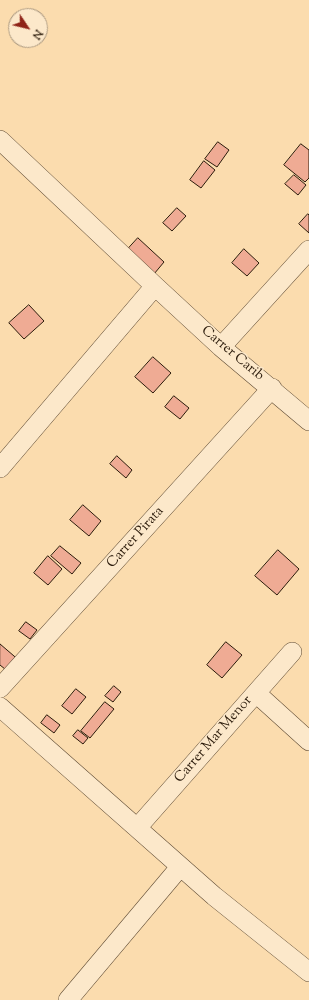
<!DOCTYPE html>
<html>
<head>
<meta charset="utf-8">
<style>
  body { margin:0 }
  #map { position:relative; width:309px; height:1000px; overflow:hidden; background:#fbdcae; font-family:"Sorts Mill Goudy",serif }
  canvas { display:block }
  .north { position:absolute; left:8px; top:8px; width:40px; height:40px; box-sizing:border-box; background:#fce8ca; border:1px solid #a8967e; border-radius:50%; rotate:125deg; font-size:11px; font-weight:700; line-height:16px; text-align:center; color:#2b1b0b }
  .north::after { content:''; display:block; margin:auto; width:14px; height:18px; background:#8f2418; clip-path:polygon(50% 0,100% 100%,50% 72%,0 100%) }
</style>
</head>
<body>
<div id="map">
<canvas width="309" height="1000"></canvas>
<div class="north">N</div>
</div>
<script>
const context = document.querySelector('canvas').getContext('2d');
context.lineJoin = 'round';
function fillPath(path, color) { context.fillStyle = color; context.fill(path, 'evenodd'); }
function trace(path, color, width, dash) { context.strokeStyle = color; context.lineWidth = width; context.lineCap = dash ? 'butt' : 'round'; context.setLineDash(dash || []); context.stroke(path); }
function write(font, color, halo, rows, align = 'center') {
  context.font = font + ' "Sorts Mill Goudy",serif'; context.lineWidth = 3; context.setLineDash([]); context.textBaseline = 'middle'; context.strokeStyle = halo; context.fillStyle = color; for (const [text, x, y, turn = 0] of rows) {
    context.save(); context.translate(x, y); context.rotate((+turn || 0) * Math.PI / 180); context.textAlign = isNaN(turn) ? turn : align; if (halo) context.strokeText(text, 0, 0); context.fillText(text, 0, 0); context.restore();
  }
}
const building = new Path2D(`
  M218 142 229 150 217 167 205 159Z
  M301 144 309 150V178L305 182 284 165Z
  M204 161 215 170 201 188 190 180Z
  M294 175 306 185 298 195 285 184Z
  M177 208 186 216 172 231 163 223Z
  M308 214 309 215V233L299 224Z
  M138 238 164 262 154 274 128 249Z
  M244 249 259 263 247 276 232 263Z
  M29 305 44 321 24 339 9 323Z
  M153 357 171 373 153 393 135 377Z
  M174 396 189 408 180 419 165 407Z
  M117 456 132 470 126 478 110 464Z
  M83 505 101 521 89 536 70 520Z
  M60 546 81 563 72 574 51 556Z
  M278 550 299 569 277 595 255 576Z
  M48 556 62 569 48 585 34 573Z
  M26 622 37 630 30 639 19 631Z
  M226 642 242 655 222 678 207 665Z
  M0 644 21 662 11 674 0 665Z
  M114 686 121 692 113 702 105 696Z
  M76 689 86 697 72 714 62 706Z
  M105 702 114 709 90 738 81 731Z
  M47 715 60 725 54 733 41 723Z
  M78 730 88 738 83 744 73 736Z`);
const minor = new Path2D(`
  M0 140 155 286 221 347 309 421
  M221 347 309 250
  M0 468 155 286
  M0 688 272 388
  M256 693 309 741
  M0 707 214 896 309 972
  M137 828 292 652
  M68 1000 180 867`);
const streetNames = [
  ["Carrer Carib",232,354,40],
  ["Carrer Pirata",136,538,-48],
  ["Carrer Mar Menor",214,740,-49]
];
fillPath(building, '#efab94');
trace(building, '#2b1b0b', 1);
trace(minor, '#5f4b34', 20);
trace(minor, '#fce8ca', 19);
write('14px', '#2b1b0b', '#fce8ca', streetNames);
</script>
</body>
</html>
